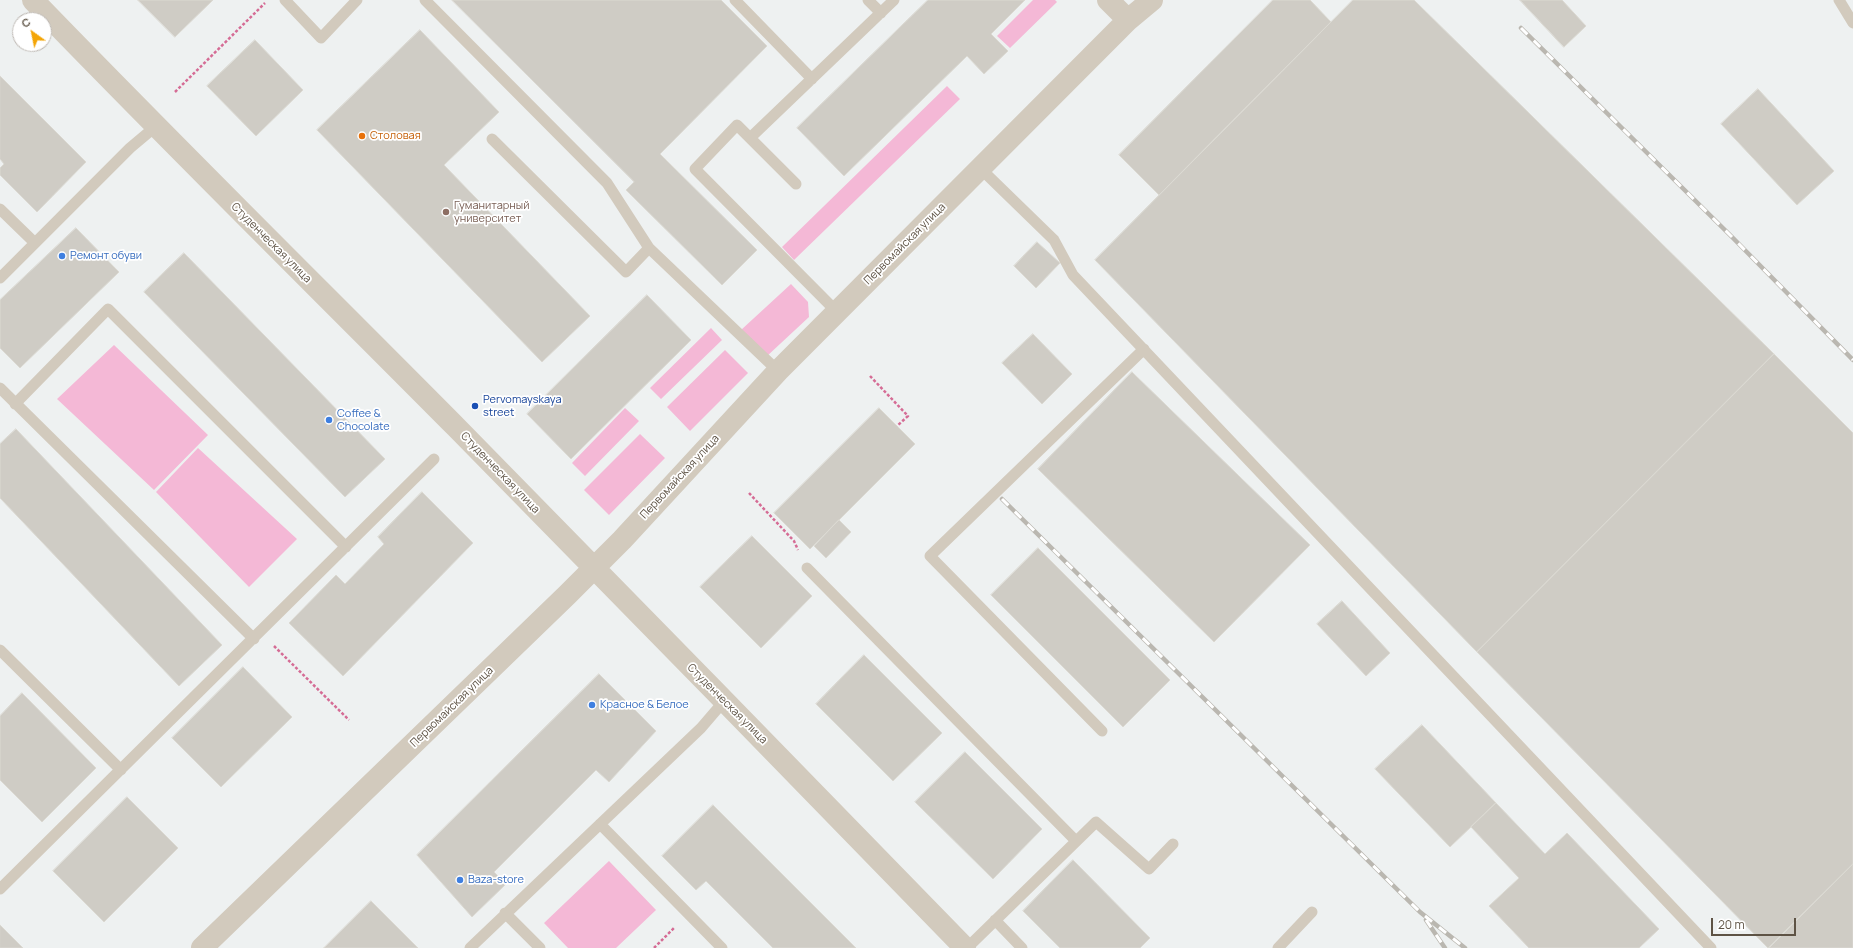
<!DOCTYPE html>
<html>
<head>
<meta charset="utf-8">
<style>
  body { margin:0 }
  #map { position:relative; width:1853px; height:948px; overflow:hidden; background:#eef1f1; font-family:Manrope,sans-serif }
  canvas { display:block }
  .north { position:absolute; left:12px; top:12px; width:40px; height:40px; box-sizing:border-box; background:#fff; border:1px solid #bfbab5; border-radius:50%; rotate:327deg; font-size:11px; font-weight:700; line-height:16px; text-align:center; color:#5e5345 }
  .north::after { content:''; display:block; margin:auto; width:14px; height:18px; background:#f4a506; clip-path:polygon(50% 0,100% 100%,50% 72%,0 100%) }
  .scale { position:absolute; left:1711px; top:918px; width:85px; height:18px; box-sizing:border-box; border:2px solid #5e5345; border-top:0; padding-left:5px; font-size:12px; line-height:14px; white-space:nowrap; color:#5e5345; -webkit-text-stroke:3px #fff; paint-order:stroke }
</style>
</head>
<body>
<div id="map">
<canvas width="1853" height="948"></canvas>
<div class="north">С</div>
<div class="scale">20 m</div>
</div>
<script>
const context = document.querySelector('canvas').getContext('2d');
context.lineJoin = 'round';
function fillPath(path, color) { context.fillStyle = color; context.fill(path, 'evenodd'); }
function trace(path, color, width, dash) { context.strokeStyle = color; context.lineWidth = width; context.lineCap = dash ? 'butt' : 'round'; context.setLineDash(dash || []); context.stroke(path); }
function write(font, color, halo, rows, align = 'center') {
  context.font = font + ' Manrope,sans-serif'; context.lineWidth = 3.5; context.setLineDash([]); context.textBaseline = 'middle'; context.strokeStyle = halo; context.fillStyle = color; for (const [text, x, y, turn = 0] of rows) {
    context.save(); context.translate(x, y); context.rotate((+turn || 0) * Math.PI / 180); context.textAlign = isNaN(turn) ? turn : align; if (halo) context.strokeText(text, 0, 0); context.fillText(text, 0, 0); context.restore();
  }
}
const green = new Path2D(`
  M1033 0H1055L1057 2 1010 48 997 36Z
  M947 86 960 99 794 260 782 247Z
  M791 284 808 302 809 317 766 357 741 330Z
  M711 328 722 340 661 399 650 388Z
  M114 345 208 435 154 490 57 399Z
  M725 350 748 373 690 431 667 407Z
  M625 408 639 421 585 476 572 463Z
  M640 434 665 458 609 515 584 490Z
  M198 448 297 539 249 587 156 492Z
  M609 861 656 910 616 948H568L544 923Z`);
const building = new Path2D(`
  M138 0H213L175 37Z
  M452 0H721L767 46 660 154 757 250 722 285 626 190 634 182Z
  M928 0H1025L991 34 1008 51 984 74 967 56 844 176 797 128Z
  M1273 0H1310L1331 22 1159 195 1119 155Z
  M1353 0H1414L1774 354 1477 652 1095 260Z
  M1520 0H1562L1586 26 1564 47Z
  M420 30 499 112 444 165 590 316 542 362 317 130Z
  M255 40 303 90 256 136 207 86Z
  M0 76 86 162 37 212 0 175V168L4 164 0 159Z
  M1758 89 1834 171 1797 205 1721 124Z
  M76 228 119 272 20 368 0 348V300Z
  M1037 242 1060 263 1036 288 1014 266Z
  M184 253 385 459 345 497 144 292Z
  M647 295 691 340 571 459 527 414Z
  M1033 334 1072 374 1042 404 1002 363Z
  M1774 354 1853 433V864L1768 948 1477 652Z
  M1132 372 1310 545 1214 642 1038 469Z
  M879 408 915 444 810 549 774 513Z
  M16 429 222 645 179 686 0 498V444Z
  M422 492 473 543 343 676 289 623 336 575 345 584 384 544 378 537Z
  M839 520 851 532 826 558 814 546Z
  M752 536 812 596 761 648 700 587Z
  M1038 548 1170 680 1123 727 991 595Z
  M1342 601 1390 653 1366 676 1317 624Z
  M864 655 942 733 893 781 816 704Z
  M243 667 292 717 221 787 172 738Z
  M599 674 656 731 609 782 596 770 494 872 506 884 472 917 417 855Z
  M22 693 96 768 42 822 0 780V716Z
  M1422 725 1496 803 1450 847 1375 769Z
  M965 752 1042 829 993 879 915 802Z
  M127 797 178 848 104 922 53 871Z
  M1496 803 1545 854 1567 833 1659 929 1639 948H1529L1489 906 1519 878 1471 827Z
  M713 805 856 948H773L706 881 696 890 662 856Z
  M1073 860 1150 938 1140 948H1060L1023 911Z
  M1853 864V948H1769Z
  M371 901 418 948H324Z
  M0 925 23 948H0Z`);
const path = new Path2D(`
  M175 92 265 3
  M870 376 908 416 897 426
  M749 493 794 541 798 550
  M274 646 349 720
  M654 948 674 928`);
const lane = new Path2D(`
  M285 0 321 38 357 0
  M425 0 607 183 649 248
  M735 0 812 79
  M868 0 881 13
  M1839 0 1853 23
  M750 138 737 125 695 169 837 312
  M492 139 626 272 649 248 778 371
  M981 169 1054 240 1073 275 1711 948
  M796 184 750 138 894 0
  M0 209 35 243
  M0 278 130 148 155 127
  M0 388 254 639
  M15 404 108 309 346 547
  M807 568 1076 841
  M0 650 121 770
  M1102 731 930 556 1144 349
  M600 824 722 948
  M0 889 434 459
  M505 913 540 948
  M995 920 1022 948
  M470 948 701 728 725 700
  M967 948 1096 822 1149 869 1173 844
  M1278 948 1312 912`);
const street = new Path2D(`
  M33 0C172 144 315 285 456 427 626 600 796 774 965 948
  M1108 0 1128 20
  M202 948 567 595 622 540 778 371 1128 20 1152 0`);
const rail = new Path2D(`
  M1521 28 1733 238 1853 360
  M1002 499 1420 912 1465 948
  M1426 920 1445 948`);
const markers = [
  [362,136,4,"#e8710a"],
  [446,212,4,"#8d6e63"],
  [62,256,4,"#3f7fe0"],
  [475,406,4,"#1a4fb4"],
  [329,420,4,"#3f7fe0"],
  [592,705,4,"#3f7fe0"],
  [460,880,4,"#3f7fe0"]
];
const foodNames = [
  ["Столовая",370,136]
];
const educationNames = [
  ["Гуманитарный",454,206],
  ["университет",454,219]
];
const streetNames = [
  ["Студенческая улица",271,243,45],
  ["Первомайская улица",905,244,-45],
  ["Студенческая улица",500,473,46],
  ["Первомайская улица",680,477,-47],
  ["Студенческая улица",727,704,45],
  ["Первомайская улица",452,707,-44]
];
const shopNames = [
  ["Ремонт обуви",70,256],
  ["Coffee &",337,414],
  ["Chocolate",337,427],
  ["Красное & Белое",600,705],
  ["Baza-store",468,880]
];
const transitNames = [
  ["Pervomayskaya",483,400],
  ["street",483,413]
];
fillPath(green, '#f4b8d6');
fillPath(building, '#cfccc5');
trace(building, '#dbd9d2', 1);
trace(path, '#d56c95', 2.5, [3, 2]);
trace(lane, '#d2cabd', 11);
trace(street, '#d2cabd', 22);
trace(rail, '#bab7b0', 4.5);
trace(rail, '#fff', 3, [9]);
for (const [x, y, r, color] of markers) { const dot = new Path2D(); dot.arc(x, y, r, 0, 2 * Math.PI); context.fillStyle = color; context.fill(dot); trace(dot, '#fff', 1.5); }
write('11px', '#c56008', '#fff', foodNames, 'left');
write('11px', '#785e54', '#fff', educationNames, 'left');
write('11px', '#5e5345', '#fff', streetNames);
write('11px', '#366cbe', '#fff', shopNames, 'left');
write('11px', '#164399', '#fff', transitNames, 'left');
</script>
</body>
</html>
